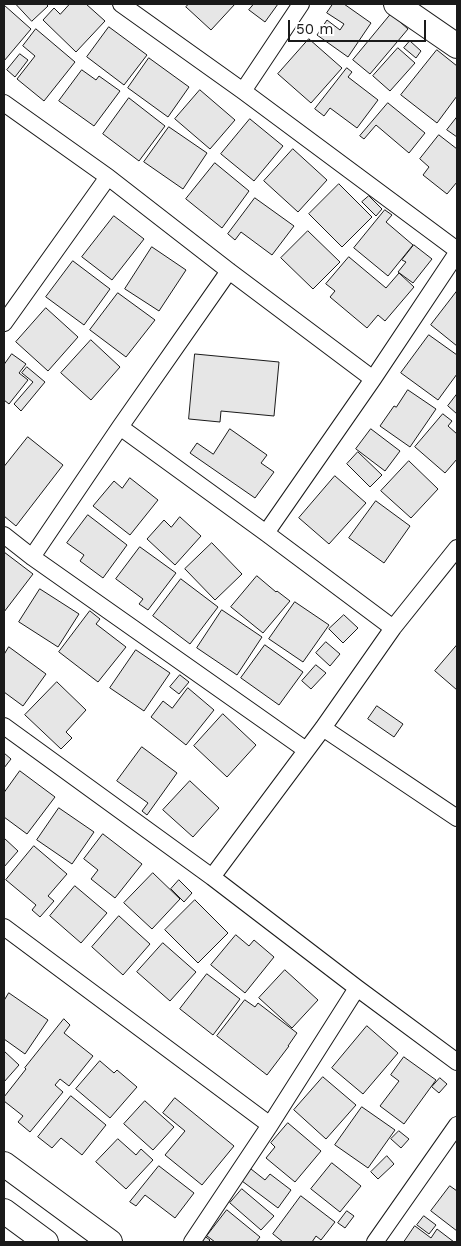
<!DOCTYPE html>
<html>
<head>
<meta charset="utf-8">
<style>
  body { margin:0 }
  #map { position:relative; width:461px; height:1246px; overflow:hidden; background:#fff; font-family:"Work Sans",sans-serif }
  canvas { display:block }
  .frame { position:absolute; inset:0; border:5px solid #1a1a1a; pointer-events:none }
  .scale { position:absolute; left:288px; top:20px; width:138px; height:22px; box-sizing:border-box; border:2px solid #1a1a1a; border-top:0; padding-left:6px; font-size:15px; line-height:18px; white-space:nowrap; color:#1a1a1a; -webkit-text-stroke:4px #fff; paint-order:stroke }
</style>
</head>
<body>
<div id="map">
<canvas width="461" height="1246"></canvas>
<div class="frame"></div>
<div class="scale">50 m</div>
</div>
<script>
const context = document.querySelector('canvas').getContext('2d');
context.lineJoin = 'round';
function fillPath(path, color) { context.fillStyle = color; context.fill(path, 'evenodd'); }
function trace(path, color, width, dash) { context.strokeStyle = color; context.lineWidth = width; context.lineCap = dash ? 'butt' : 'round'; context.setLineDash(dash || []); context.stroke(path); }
const building = new Path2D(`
  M16 4H46L48 6 32 21Z
  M70 4H86L105 21 76 52 43 20 54 8 60 14Z
  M189 4H235L211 30 186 7Z
  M254 4H278L265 22 249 10Z
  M333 4H344L371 23 348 57 317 35 327 20 340 30 344 24 327 13Z
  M4 5 31 29 4 61Z
  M391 14 408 29 370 74 353 60Z
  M109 27 147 55 124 85 87 57Z
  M36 29 75 62 44 101 17 79 35 56 23 46Z
  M309 39 342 68 311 103 278 74Z
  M410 41 421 51 416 58 404 48Z
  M398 48 415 63 390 91 373 76Z
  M437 50 457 66V96L437 123 401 95Z
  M20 54 28 60 15 77 7 70Z
  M149 58 189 87 168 117 128 88Z
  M347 68 352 72 348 77 378 100 357 128 330 108 324 116 315 109Z
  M82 70 96 80 99 76 120 91 94 126 59 101Z
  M200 90 235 120 210 149 175 119Z
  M129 98 165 126 139 161 103 134Z
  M388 103 425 133 409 153 376 125 364 139 360 136Z
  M457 117V137L447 130Z
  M250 119 283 146 254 181 221 154Z
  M169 127 207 153 183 189 144 162Z
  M439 135 457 149V182L447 194 423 175 429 167 420 159Z
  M293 149 327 180 298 212 264 181Z
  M215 163 249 191 222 228 186 199Z
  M339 184 372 217 342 247 309 214Z
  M369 196 382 209 376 216 362 202Z
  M255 198 294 226 272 255 241 232 235 240 228 234Z
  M385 210 392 215 386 222 413 245 388 276 354 248Z
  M114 216 144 239 112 280 82 257Z
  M308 231 340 262 313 289 281 258Z
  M414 245 432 259 413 283 398 272 406 262 402 260Z
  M152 247 186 270 159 311 125 289Z
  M349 257 386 288 399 273 414 287 385 321 378 315 367 328 330 297 335 291 326 284Z
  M73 261 110 289 84 325 46 297Z
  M457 291V346L431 325Z
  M118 293 155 320 126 357 90 330Z
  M46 308 78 337 48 371 16 342Z
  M429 335 457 355V374L438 400 401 373Z
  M91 340 120 367 91 400 61 373Z
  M12 354 26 364 19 373 28 380 9 404 4 400V365Z
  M195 354 279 362 274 416 221 411 220 422 189 419Z
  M27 367 45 382 21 411 14 404 33 382 22 373Z
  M408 390 436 409 410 447 380 426 394 406 396 407Z
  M457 394V414L448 406Z
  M443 414 452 421 448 426 457 434V459L445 473 415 447Z
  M230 429 267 455 261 463 274 472 255 498 190 453 197 443 213 454Z
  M371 429 400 451 385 471 356 449Z
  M28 437 63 465 16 526 4 516V467Z
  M358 452 382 475 370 487 347 464Z
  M409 461 438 489 411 518 381 491Z
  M335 476 366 503 329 544 299 518Z
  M130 478 158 500 130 535 93 506 114 481 122 488Z
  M376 501 410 526 384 563 349 538Z
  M88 515 127 545 103 578 80 561 84 555 67 543Z
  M180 517 201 536 175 565 147 539 164 520 171 527Z
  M212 543 242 574 215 600 185 569Z
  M140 547 176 573 148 610 139 604 143 599 116 579Z
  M4 552 33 574 4 612Z
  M257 576 276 592 277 591 290 601 263 633 231 607Z
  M181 579 218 607 190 644 153 616Z
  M40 589 79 614 58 647 19 622Z
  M295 602 329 625 303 662 269 639Z
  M222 610 262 637 237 675 197 648Z
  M90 611 100 619 96 624 126 647 98 682 59 652Z
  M344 615 358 628 343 643 329 629Z
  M326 642 340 654 330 666 316 653Z
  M265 645 303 672 279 705 241 678Z
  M457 645V690L435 671Z
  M9 647 46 674 23 706 4 692V655Z
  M136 650 170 673 144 711 110 688Z
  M316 665 326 673 311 689 302 681Z
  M180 675 189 682 179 694 170 687Z
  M57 682 86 710 66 732 72 738 61 749 25 715Z
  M188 688 214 710 186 745 151 717 163 701 172 708Z
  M377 706 403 724 394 737 368 719Z
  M223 714 256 745 227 777 194 746Z
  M142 747 177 773 147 815 142 811 148 803 117 781Z
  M4 753 11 759 4 768Z
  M20 771 55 797 27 834 4 817V793Z
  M190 781 219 808 193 837 163 810Z
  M59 808 94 832 72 864 37 840Z
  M103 834 142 864 115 898 91 879 98 870 84 859Z
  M4 838 18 851 4 867Z
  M34 846 67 874 48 896 54 901 40 917 32 910 36 905 6 880Z
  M153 873 180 899 152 929 124 903Z
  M179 880 192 893 184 902 171 889Z
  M75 886 107 913 81 943 50 916Z
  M195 900 228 933 198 963 165 930Z
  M119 916 150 944 123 975 92 947Z
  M236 935 249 946 254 940 274 957 245 993 211 965Z
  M163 943 196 972 170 1001 137 972Z
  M285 970 318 1000 292 1028 259 998Z
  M207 974 240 999 213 1035 180 1009Z
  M9 993 48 1020 25 1054 4 1039V1001Z
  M245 1000 255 1007 258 1003 297 1033 288 1046H289L267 1075 217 1036Z
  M64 1019 70 1025 64 1033 93 1056 69 1086 60 1079 55 1085 63 1092 30 1132 18 1122 23 1116 4 1101V1097L26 1069 25 1068Z
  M367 1026 398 1053 363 1094 332 1068Z
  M4 1051 19 1065 4 1082Z
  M404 1057 436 1080 404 1124 380 1106 399 1081 391 1075Z
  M100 1061 114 1073 117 1070 137 1087 110 1118 76 1089Z
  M323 1077 356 1105 326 1139 294 1110Z
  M440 1078 447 1084 439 1093 432 1087Z
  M71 1096 106 1125 82 1155 61 1138 52 1148 38 1137Z
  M175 1098 234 1146 202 1185 165 1155 185 1131 163 1113Z
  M145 1101 174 1127 153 1150 124 1124Z
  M362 1107 395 1130 368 1168 335 1145Z
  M288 1123 321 1151 295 1182 266 1158 275 1147 271 1143Z
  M399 1131 409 1139 401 1148 391 1139Z
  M118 1139 136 1155 141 1149 153 1160 126 1189 96 1162Z
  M387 1156 394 1164 378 1179 371 1172Z
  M332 1163 361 1186 340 1212 311 1189Z
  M159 1166 194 1193 175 1218 145 1195 136 1206 130 1202Z
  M251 1169 265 1180 270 1174 291 1190 278 1208 242 1181Z
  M450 1186 457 1191V1231L431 1211Z
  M242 1189 274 1216 261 1230 230 1203Z
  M301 1196 335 1222 321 1240 316 1236 312 1242H283L273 1234Z
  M227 1210 260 1237 256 1242H215L207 1236Z
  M347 1211 354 1216 345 1228 338 1223Z
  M424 1216 436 1225 429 1234 417 1225Z
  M415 1226 431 1238 437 1229 454 1242H404Z
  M200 1233 210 1240 208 1242H194Z`);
const minor = new Path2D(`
  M121 4 243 91 457 250
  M243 91 301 4
  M4 103 108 177 229 271 373 379
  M4 323 108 177
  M120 427 266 533 393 628
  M266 533 373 379 457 253
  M4 535 32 557 306 750
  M32 557 120 427 229 271
  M4 726 212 877 357 988 457 1062
  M323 728 457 818
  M212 877 323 728 393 628 457 548
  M4 927 270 1125
  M192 1242 270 1125 357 988
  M375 1242 457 1125`);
const secondary = new Path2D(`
  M396 4 457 46
  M4 1164 110 1242
  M4 1211 46 1242`);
fillPath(building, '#e6e6e6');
trace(building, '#1a1a1a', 1);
trace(minor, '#1a1a1a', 18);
trace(secondary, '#1a1a1a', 26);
trace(minor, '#fff', 16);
trace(secondary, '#fff', 24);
</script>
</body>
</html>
